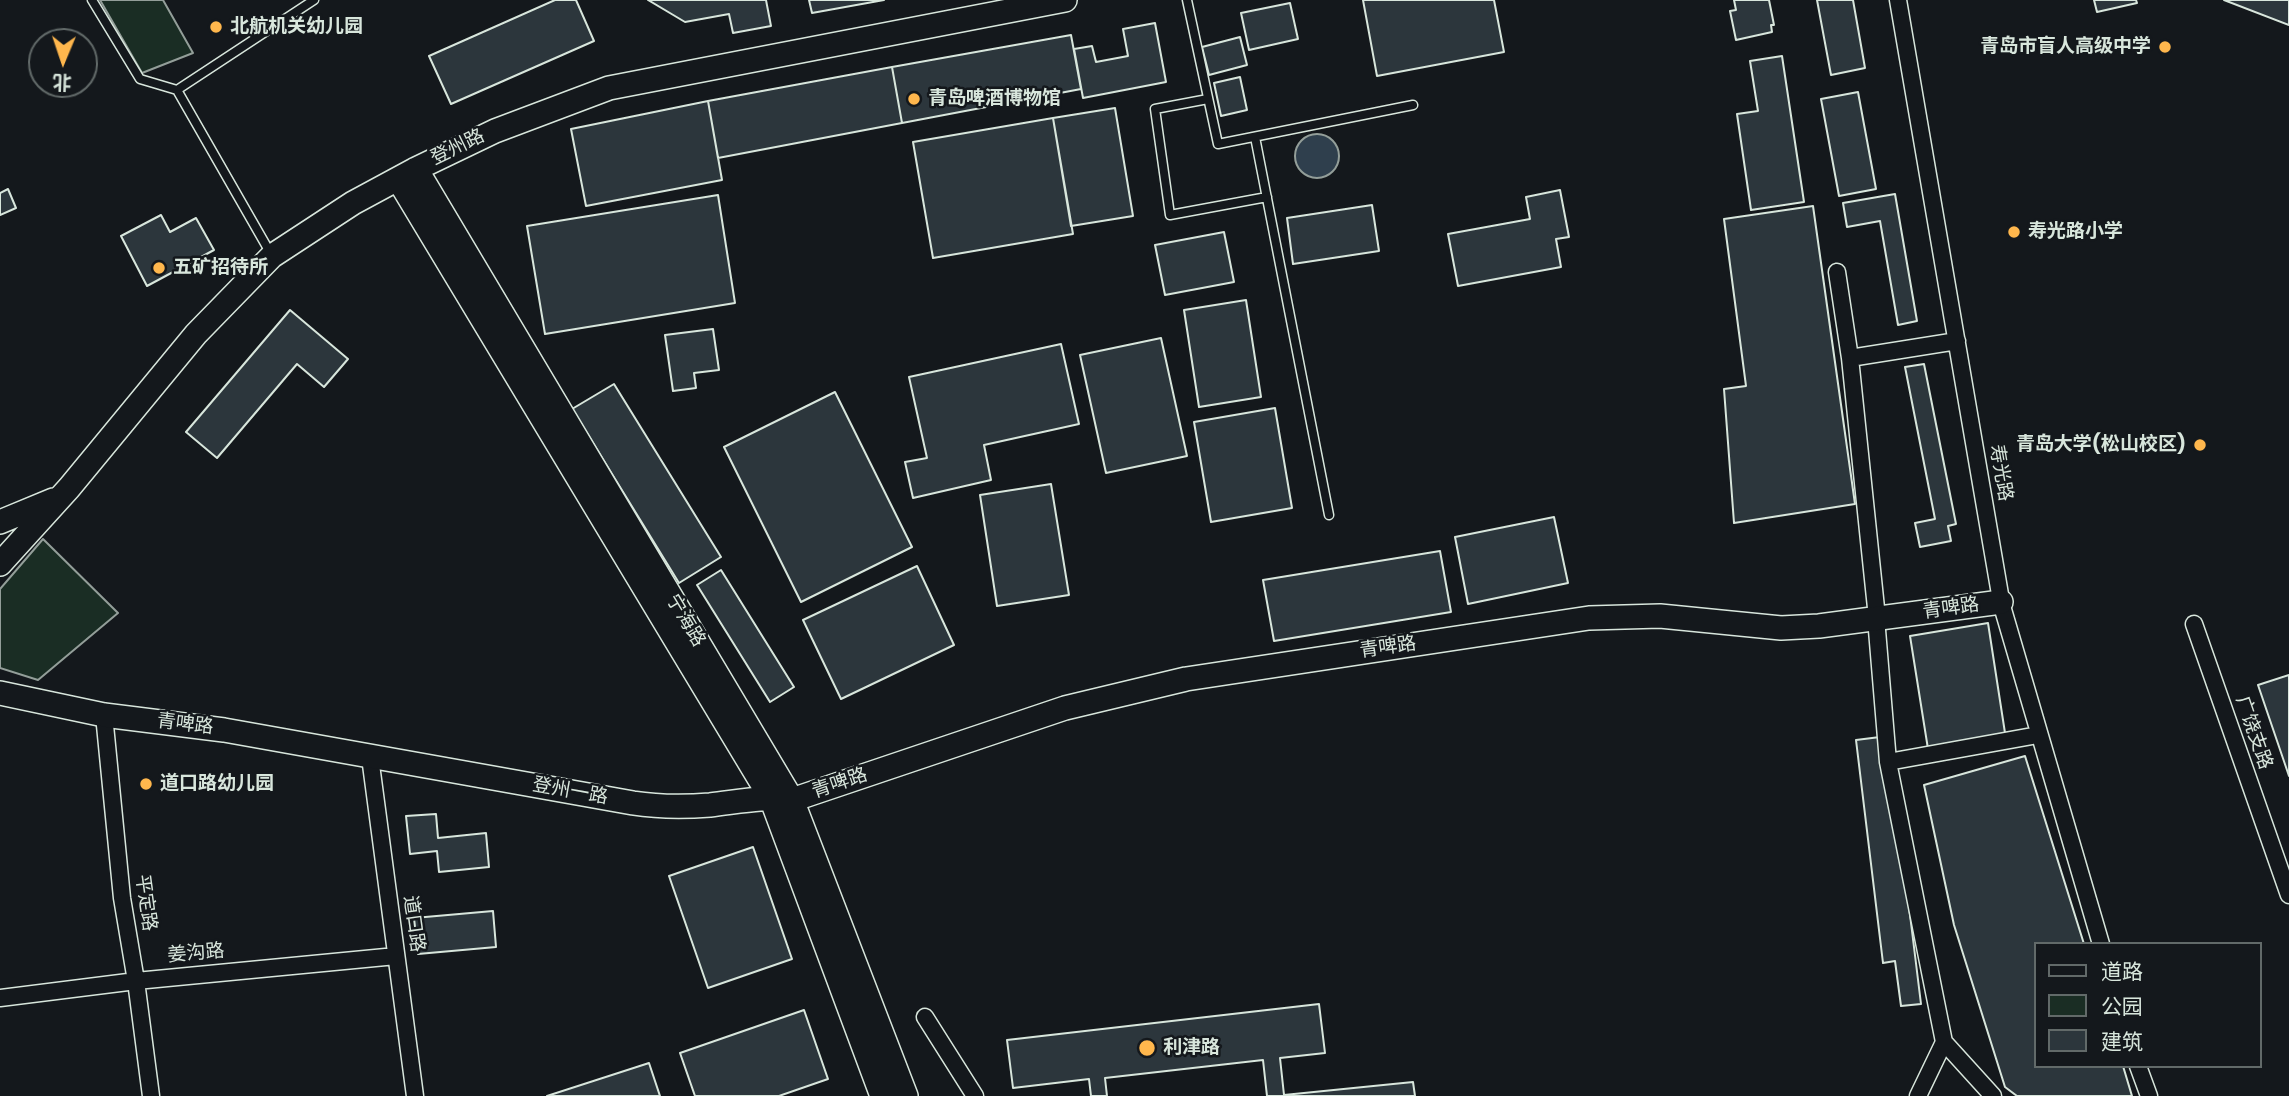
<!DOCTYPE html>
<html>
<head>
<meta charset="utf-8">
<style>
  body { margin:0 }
  #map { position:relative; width:2289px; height:1096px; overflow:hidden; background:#14181c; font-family:Poppins,"Noto Sans SC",sans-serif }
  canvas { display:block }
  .legend { position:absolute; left:2034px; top:942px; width:228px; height:126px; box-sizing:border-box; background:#14181c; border:2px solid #626a69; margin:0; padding:9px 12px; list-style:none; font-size:21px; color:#d8e6dc }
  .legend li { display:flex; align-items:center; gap:14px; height:35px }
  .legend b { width:35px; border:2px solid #626a69 }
  .north { position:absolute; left:28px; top:28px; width:70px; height:70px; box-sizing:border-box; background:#14181c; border:2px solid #626a69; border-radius:50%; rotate:182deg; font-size:19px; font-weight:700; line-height:28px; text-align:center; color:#d8e6dc }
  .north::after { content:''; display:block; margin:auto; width:24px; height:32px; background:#ffb74d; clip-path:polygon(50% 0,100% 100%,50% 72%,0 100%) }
</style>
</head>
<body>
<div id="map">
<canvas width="2289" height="1096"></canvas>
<ul class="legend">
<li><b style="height:9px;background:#14181c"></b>道路</li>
<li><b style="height:19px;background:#1a2d24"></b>公园</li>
<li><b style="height:19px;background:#2c363c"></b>建筑</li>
</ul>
<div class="north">北</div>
</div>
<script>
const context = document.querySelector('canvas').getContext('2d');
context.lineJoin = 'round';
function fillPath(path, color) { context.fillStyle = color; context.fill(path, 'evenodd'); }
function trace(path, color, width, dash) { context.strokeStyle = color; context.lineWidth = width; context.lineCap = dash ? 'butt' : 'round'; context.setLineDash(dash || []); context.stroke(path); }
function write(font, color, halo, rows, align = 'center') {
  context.font = font + ' Poppins,"Noto Sans SC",sans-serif'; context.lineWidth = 5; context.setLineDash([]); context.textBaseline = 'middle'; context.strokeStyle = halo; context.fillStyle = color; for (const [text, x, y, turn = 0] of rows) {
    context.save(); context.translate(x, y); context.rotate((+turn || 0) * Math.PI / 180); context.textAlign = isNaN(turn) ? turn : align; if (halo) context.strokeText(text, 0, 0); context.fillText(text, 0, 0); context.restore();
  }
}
const green = new Path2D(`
  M100 0H163L193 53 142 73Z
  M43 539 118 613 38 680 0 668V589Z`);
const water = new Path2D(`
  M1295 156a22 22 0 1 1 44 0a22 22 0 1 1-44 0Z`);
const building = new Path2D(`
  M555 0H576L594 41 451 104 429 56Z
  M648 0H766L771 26 733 33 729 14 685 22Z
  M809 0H884L812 13Z
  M1363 0H1494L1504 52 1377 76Z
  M1734 0H1769L1774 25H1771L1772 32 1736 40 1730 11 1736 10Z
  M1817 0H1853L1865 68 1831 75Z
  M2094 0H2136L2137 3 2097 12Z
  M2224 0H2289V25Z
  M1290 3 1298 39 1249 50 1241 13Z
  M1155 23 1166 82 1083 98 1074 49 1092 46 1096 62 1128 56 1123 29Z
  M1071 35 1081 89 902 123 892 67Z
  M1240 37 1247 65 1209 75 1202 47Z
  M1782 56 1804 202 1751 210 1737 114 1758 111 1750 61Z
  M892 67 902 123 718 158 708 101Z
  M1240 77 1247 110 1221 116 1214 83Z
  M1858 92 1876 189 1839 196 1821 99Z
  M708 101 722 180 586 206 571 129Z
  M1115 108 1133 216 1071 226 1053 118Z
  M1053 118 1073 234 933 258 913 142Z
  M8 189 16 208 0 215V193Z
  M1560 190 1569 237 1556 239 1561 267 1458 286 1448 234 1530 219 1526 197Z
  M1895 194 1917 321 1898 325 1880 221 1847 227 1843 203Z
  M718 195 735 303 545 334 527 226Z
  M1372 205 1379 251 1293 264 1287 218Z
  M1813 206 1855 504 1734 523 1724 389 1746 386 1724 219Z
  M161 215 170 232 196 218 214 250 147 286 121 236Z
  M1224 232 1234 282 1165 295 1155 245Z
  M1246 300 1261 397 1199 407 1184 310Z
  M290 310 348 359 324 387 297 364 217 458 186 432Z
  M713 329 719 370 694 373 696 388 673 391 665 335Z
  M1161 338 1187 456 1106 473 1080 355Z
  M1061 344 1079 424 984 445 991 480 913 498 905 462 927 458 909 377Z
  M1924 364 1956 524 1948 526 1951 541 1920 547 1915 523 1935 519 1905 367Z
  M614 384 721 557 679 583 572 409Z
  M835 392 912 547 801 602 724 447Z
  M1275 408 1292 508 1211 522 1194 422Z
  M1051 484 1069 595 997 606 980 495Z
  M1554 517 1568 583 1468 604 1455 537Z
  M1440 551 1451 612 1274 641 1263 580Z
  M917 566 954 645 841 699 803 620Z
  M721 570 794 687 770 702 697 585Z
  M1988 623 2005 733 1928 749 1910 636Z
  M2289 675V776L2258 685Z
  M1888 736 1921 1004 1901 1006 1895 961 1883 963 1856 740Z
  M2025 756 2084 944H2035V1066H2123L2132 1096H2017L2005 1087 1954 925 1924 785Z
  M436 814 438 838 486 833 489 867 439 872 437 851 410 854 406 816Z
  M753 847 792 959 708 988 669 876Z
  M493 911 496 947 418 954 414 918Z
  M1319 1004 1325 1053 1280 1058 1284 1095 1413 1082 1415 1096H1267L1263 1060 1105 1078 1107 1096H1091L1089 1079 1013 1088 1007 1040Z
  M804 1010 828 1079 779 1096H695L680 1053Z
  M649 1063 660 1096H547Z`);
const lane = new Path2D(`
  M92 0 140 79 177 90 271 254
  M1187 0 1218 144 1413 105
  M177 90 314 0
  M1208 99 1155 109 1170 215 1267 197
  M1255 137 1329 515`);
const street = new Path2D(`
  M1898 0 2002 606 2101 944
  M1837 272 1850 358 1876 608
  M1850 358 1957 341
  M2194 624 2289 895
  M1877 630 1888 762 1944 1042
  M104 715 122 898 136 981 151 1096
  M370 757 415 1096
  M1888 762 2038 735
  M0 998 136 981 396 956
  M925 1017 975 1096
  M2138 1066 2149 1096
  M1918 1096 1944 1042 1993 1096`);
const secondary = new Path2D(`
  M416 169 792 800 906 1096
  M398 179 771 798 882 1096
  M0 522 53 500
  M0 564 69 488 196 334 272 256 353 203 416 169 495 131 609 88 1065 0
  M0 693 104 715 224 730 633 803C659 807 684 807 710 805 738 802 763 796 792 800L1065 708 1186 679 1589 618 1660 616 1781 628 1819 626 2001 602`);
const markers = [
  [216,27,7,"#ffb74d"],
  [2165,47,7,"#ffb74d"],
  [914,99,7,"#ffb74d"],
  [2014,232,7,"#ffb74d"],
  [159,268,7,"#ffb74d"],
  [2200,445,7,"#ffb74d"],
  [146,784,7,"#ffb74d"],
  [1147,1048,9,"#ffb74d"]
];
const poiNames = [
  ["北航机关幼儿园",230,27],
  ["青岛市盲人高级中学",2151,47,"right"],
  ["青岛啤酒博物馆",928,99],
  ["寿光路小学",2028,232],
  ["五矿招待所",173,268],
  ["青岛大学(松山校区)",2186,445,"right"],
  ["道口路幼儿园",160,784],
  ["利津路",1163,1048]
];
const streetNames = [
  ["登州路",458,148,-26],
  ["寿光路",2000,473,80],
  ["青啤路",1951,609,-8],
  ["宁海路",685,621,59],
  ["青啤路",1388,648,-8],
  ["青啤路",185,725,7],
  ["广饶支路",2253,733,71],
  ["青啤路",840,784,-19],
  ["登州一路",570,792,10],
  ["平定路",145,903,82],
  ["道口路",413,924,82],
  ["姜沟路",196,954,-5]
];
fillPath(green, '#1a2d24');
trace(green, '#939e99', 2);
fillPath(water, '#2f3f4d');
trace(water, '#939e99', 2);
fillPath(building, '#2c363c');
trace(building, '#d8e6dc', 2);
trace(lane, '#d8e6dc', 11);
trace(street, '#d8e6dc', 19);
trace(secondary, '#d8e6dc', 26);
trace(lane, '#14181c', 8);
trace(street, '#14181c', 16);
trace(secondary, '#14181c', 23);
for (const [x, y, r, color] of markers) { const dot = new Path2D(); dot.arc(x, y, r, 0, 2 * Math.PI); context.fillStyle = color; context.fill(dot); trace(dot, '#14181c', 2.5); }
write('bold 19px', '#d8e6dc', '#14181c', poiNames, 'left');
write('19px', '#d8e6dc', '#14181c', streetNames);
</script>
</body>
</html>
